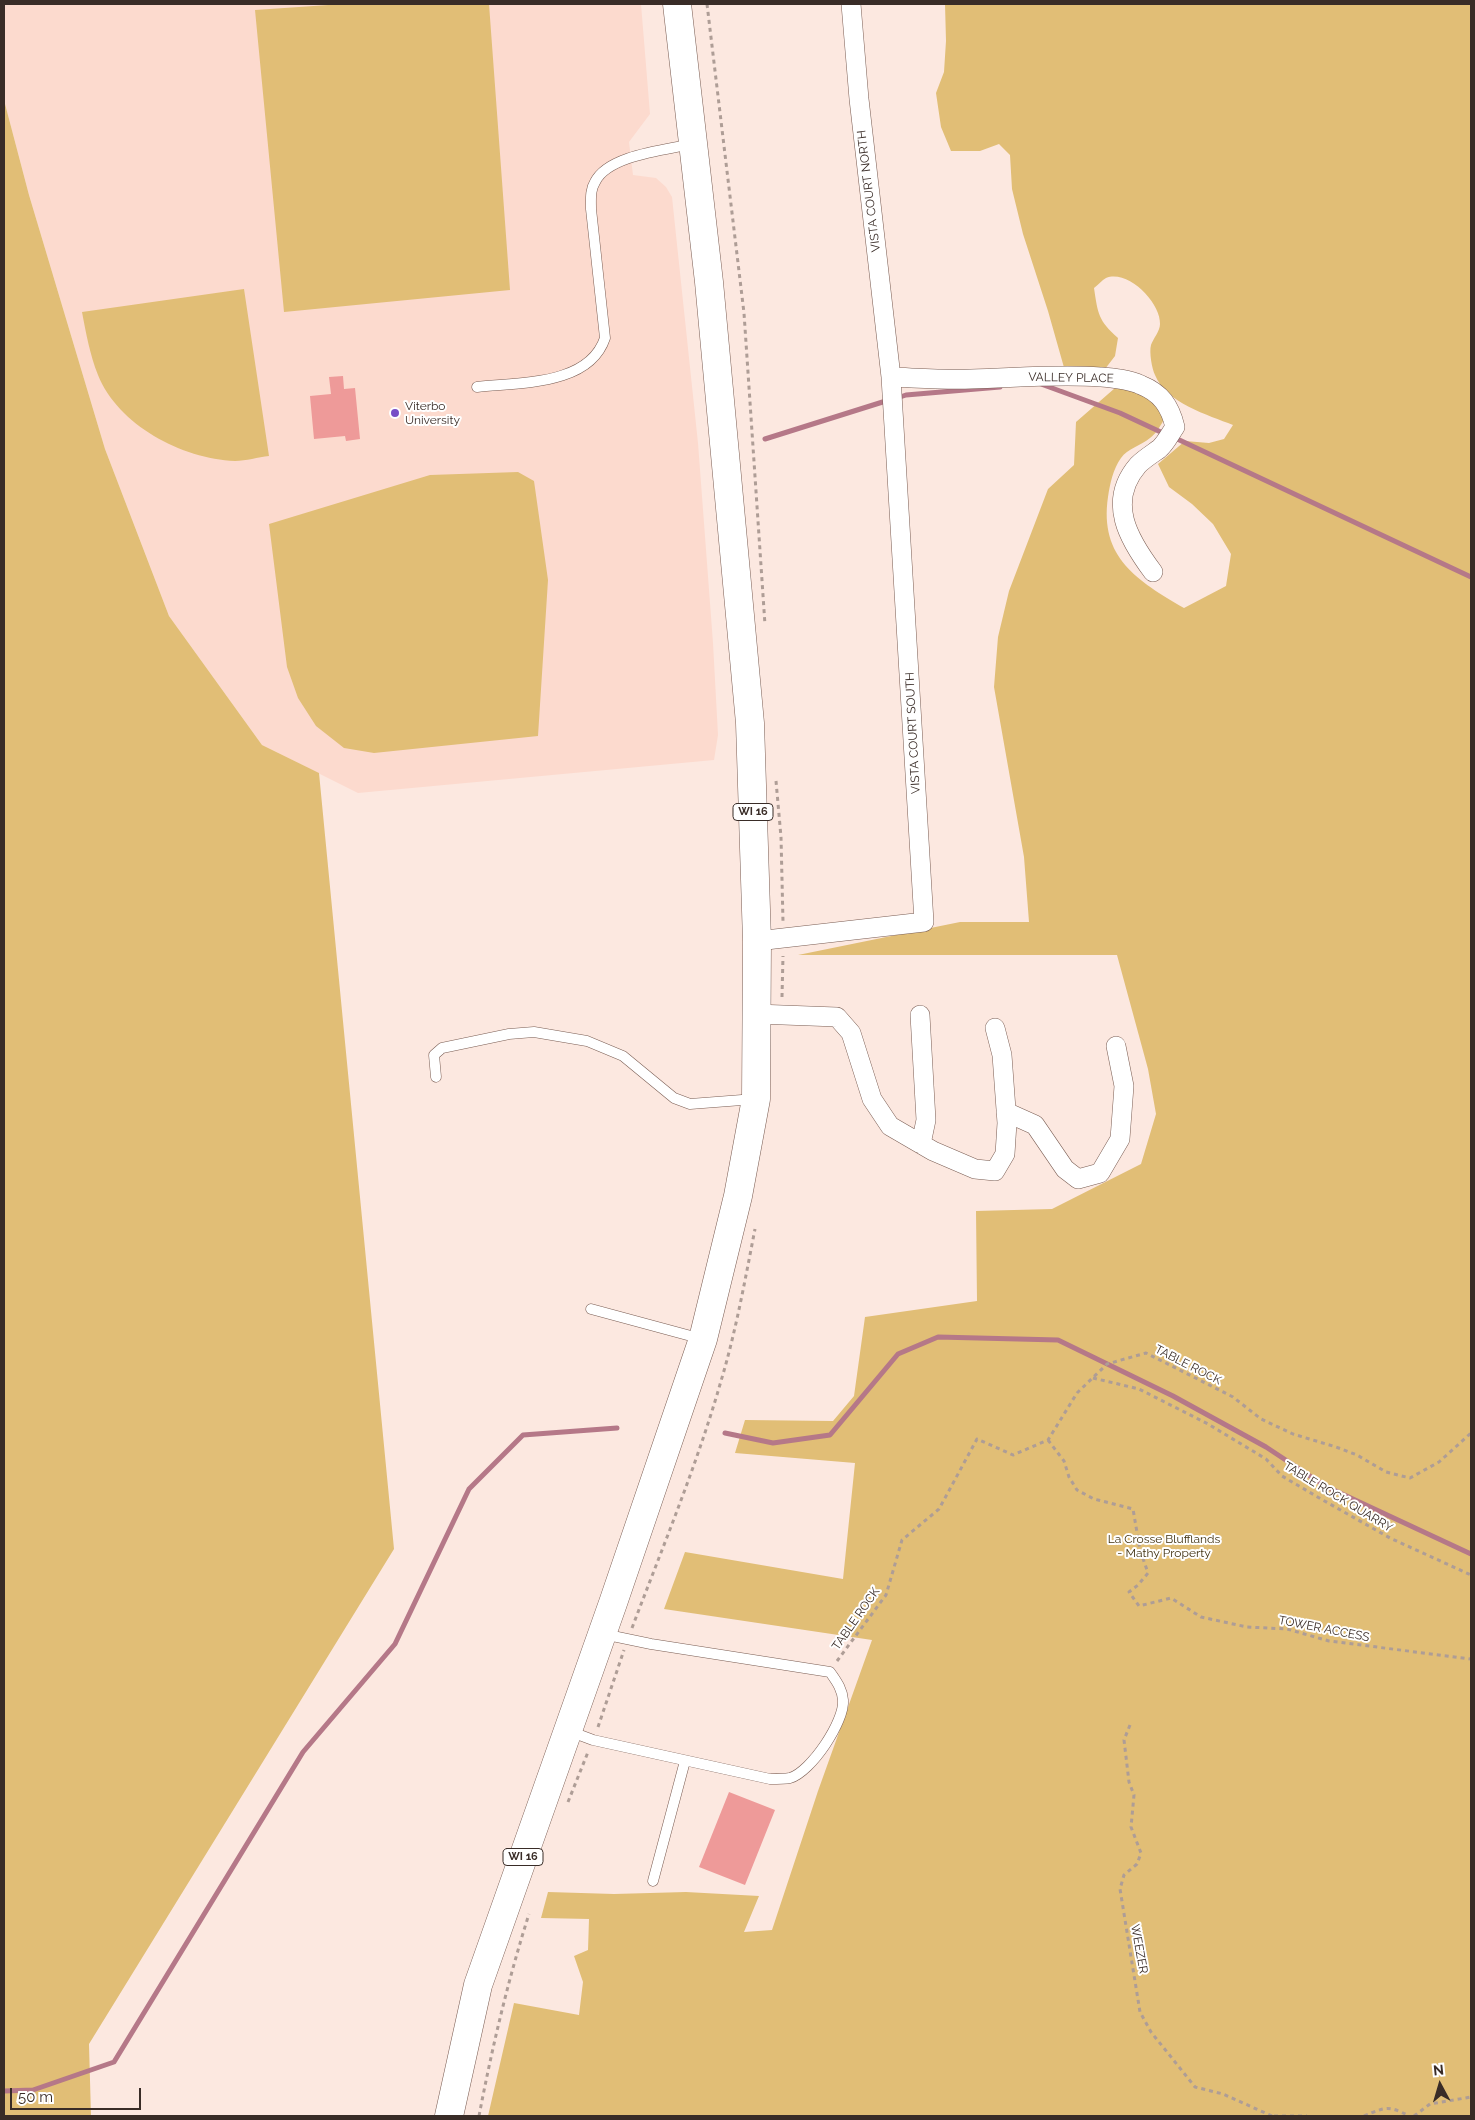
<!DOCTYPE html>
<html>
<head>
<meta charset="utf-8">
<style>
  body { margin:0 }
  #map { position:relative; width:1475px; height:2120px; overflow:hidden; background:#fce8e0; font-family:Raleway,sans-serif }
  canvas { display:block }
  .frame { position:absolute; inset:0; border:5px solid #392c27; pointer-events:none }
  .north { position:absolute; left:1415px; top:2060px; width:50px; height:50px; -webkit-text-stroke:4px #fff; paint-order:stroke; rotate:354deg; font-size:14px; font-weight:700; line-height:20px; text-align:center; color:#392c27 }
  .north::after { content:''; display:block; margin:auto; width:18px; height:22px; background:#392c27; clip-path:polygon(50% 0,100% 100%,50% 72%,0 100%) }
  .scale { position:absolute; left:10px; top:2088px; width:131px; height:22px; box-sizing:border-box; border:2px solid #392c27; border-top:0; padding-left:6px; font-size:15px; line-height:18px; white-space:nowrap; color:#392c27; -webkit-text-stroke:4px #fff; paint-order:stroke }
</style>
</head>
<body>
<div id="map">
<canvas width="1475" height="2120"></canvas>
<div class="frame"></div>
<div class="north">N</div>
<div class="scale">50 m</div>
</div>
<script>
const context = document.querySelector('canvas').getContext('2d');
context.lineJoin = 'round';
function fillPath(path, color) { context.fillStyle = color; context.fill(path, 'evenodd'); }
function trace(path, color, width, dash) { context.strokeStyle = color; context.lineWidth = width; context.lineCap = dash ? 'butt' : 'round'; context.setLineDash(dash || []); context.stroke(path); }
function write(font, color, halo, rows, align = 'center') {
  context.font = font + ' Raleway,sans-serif'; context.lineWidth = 4; context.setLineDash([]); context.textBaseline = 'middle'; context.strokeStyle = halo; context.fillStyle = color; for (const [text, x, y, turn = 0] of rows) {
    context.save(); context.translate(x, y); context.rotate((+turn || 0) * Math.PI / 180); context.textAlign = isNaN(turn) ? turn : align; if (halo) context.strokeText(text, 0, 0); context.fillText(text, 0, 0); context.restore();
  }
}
const built = new Path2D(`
  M4 4H641L650 114 629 142 633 175 656 178 666 187 672 197 698 443 713 643 718 735 714 760 358 793 262 745 169 616 105 449 29 195 4 100Z`);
const green = new Path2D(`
  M343 4H489L510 290 284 312 255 10Z
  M945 4H1471V2116H488L514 2003 579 2015 583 1982 574 1956 588 1950 589 1919 541 1918 548 1892 614 1894 686 1892 759 1896 744 1932 772 1930 818 1791 872 1640 664 1609 685 1552 843 1579 855 1463 735 1453 745 1420 833 1421 854 1396 865 1317 977 1301 976 1211 1052 1209 1141 1164 1156 1114 1148 1069 1117 955H798L960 922H1029L1024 857 994 687 998 637 1009 591 1048 489 1074 465 1076 422 1115 388 1137 389 1163 407 1164 420C1160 426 1156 434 1150 438 1142 445 1127 449 1121 458 1113 469 1110 484 1108 497 1099 558 1138 581 1184 608L1226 586 1231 554 1213 524 1192 504 1169 487 1158 464 1185 441 1209 443 1224 439 1233 425C1208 415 1166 403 1155 375 1152 369 1149 352 1151 345 1153 339 1160 331 1160 324 1161 303 1128 269 1106 278 1102 280 1098 285 1094 288 1098 314 1098 320 1118 338L1115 356 1105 369 1065 371 1048 311 1023 234 1012 189 1010 155 999 144 980 151H951L941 127 936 93 944 72 946 41Z
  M4 100 29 195 105 449 169 616 262 745 319 773 394 1549 89 2044 91 2116H4Z
  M244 289 269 456C258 457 246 461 235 461 182 459 118 425 98 375 90 355 86 333 82 312Z
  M518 472 534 481 548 580 538 736 374 753 344 748 316 726 298 698 287 667 269 524 430 475Z`);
const stream = new Path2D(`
  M1041 384 1120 413 1165 434
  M897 398 906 395 1000 387
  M1173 437 1471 577
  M765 439 889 400
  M725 1433 773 1443 830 1435 898 1354 938 1337 1058 1340 1173 1396 1266 1447 1325 1486 1471 1554
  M4 2091 33 2090 114 2062 303 1752 395 1644 469 1489 523 1435 617 1428`);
const building = new Path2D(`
  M343 376 344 389 355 388 360 439 346 441 345 436 314 439 310 396 331 394 329 377Z
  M729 1792 775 1810 745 1885 699 1867Z`);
const path = new Path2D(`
  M707 4 744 313 765 625
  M776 781 781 837 783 922
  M782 997 783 956
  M1093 1378 1139 1389 1208 1424 1266 1459 1282 1476 1321 1499 1390 1538 1471 1575
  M1048 1440 1064 1461 1069 1477 1077 1490 1094 1499 1133 1509 1140 1550 1148 1573 1138 1585 1129 1592 1139 1606 1171 1598 1201 1617 1247 1627 1287 1629 1329 1641 1471 1659
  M632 1628C663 1546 697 1465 721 1381 736 1331 745 1280 755 1229
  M837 1661 886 1595 902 1540 939 1509 977 1439 1013 1455 1048 1440 1077 1393 1107 1364 1146 1353 1233 1397 1261 1419 1293 1434 1336 1447 1357 1455 1386 1472 1410 1478 1439 1462 1471 1433
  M1130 1725 1124 1740 1129 1782 1134 1795 1131 1827 1141 1853 1137 1864 1124 1875 1120 1889 1140 2012 1151 2032 1195 2087 1223 2094 1272 2116
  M598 1727 624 1650
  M568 1802 588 1752
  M479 2116C492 2048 508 1980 529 1914
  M1274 2116H1307
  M1364 2116C1386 2107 1388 2105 1409 2116
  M1414 2116 1430 2104 1471 2097`);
const lane = new Path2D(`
  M477 387C519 382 589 386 605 338L591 209C591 199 590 190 595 182 608 155 666 150 692 144
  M436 1077 434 1055 442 1048 509 1034 534 1032 587 1041 623 1056 674 1098 690 1104 755 1099
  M591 1309 702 1339
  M569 1731 593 1740 770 1779C776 1779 784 1779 790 1778 811 1772 845 1721 843 1700 842 1688 836 1681 830 1672L651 1644 603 1634
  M653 1881 685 1761`);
const street = new Path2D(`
  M891 377C918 378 944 380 971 379 1014 378 1057 374 1100 377 1113 378 1128 379 1141 385 1161 393 1170 406 1175 427 1170 434 1166 443 1159 449 1152 454 1144 459 1138 465 1106 502 1129 540 1153 572
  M757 941 924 922 891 377 859 99 851 4
  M756 1014 837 1017 851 1033 872 1099 890 1126 933 1151 975 1169 995 1171 1005 1154 1007 1123 1002 1055 995 1028
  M920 1015 926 1120 921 1144
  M1006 1112 1035 1125 1065 1169 1078 1179 1100 1173 1120 1139 1124 1086 1116 1046`);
const primary = new Path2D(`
  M449 2116 478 1985 613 1603 703 1339 738 1196 756 1099 757 941 750 723 709 282 677 4`);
const markers = [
  [395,413,5,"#774dc6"]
];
const shields = [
  [753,812,40],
  [523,1857,40]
];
const shieldNames = [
  ["WI 16",753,812],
  ["WI 16",523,1857]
];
const streetNames = [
  ["VISTA COURT NORTH",869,191,-97],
  ["VALLEY PLACE",1071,378,1],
  ["VISTA COURT SOUTH",913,733,-93],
  ["TABLE ROCK",1188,1365,27],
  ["TABLE ROCK QUARRY",1338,1497,31],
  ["TABLE ROCK",856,1619,-55],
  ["TOWER ACCESS",1324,1629,11],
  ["WEEZER",1139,1949,80]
];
const poiNames = [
  ["Viterbo",405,406],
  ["University",405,420]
];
const parkNames = [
  ["La Crosse Blufflands",1164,1539],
  ["- Mathy Property",1164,1553]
];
fillPath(built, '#fcdace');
fillPath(green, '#e1be76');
trace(stream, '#b57888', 5);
fillPath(building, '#ee9a99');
trace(lane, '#7a5d53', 11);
trace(street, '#7a5d53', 20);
trace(primary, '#7a5d53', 29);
trace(path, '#ae9d96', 3, [4, 4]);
trace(lane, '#fff', 10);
trace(street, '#fff', 19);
trace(primary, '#fff', 28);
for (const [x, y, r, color] of markers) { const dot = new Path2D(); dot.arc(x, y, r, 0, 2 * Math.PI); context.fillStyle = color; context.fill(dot); trace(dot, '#fff', 2); }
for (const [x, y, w] of shields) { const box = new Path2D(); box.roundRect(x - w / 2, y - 8.5, w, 17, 4); context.fillStyle = '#fff'; context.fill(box); trace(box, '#392c27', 1); }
write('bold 11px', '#392c27', null, shieldNames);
write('12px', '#392c27', '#fff', streetNames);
write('12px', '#392c27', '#fff', poiNames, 'left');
write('12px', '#403110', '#fff', parkNames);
</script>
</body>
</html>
